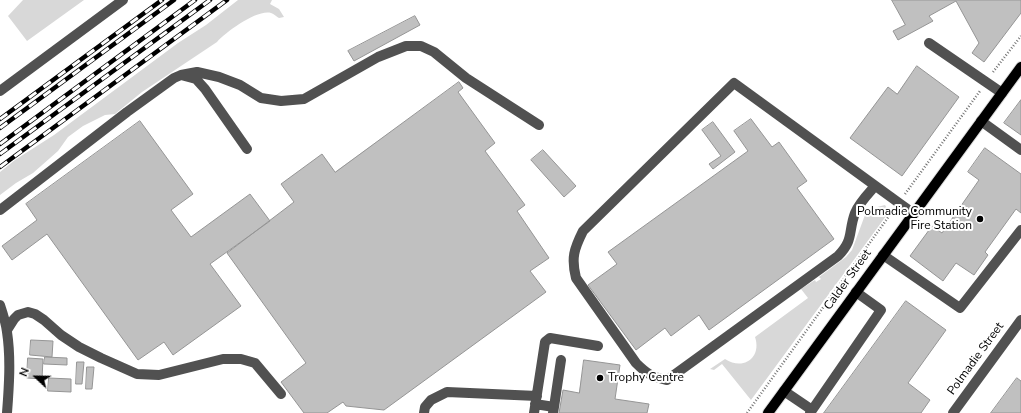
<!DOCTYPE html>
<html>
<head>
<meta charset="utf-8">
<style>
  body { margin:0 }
  #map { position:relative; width:1021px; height:413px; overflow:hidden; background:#fff; font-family:"Nunito Sans",sans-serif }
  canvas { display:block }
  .north { position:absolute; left:16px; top:357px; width:40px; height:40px; -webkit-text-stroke:3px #fff; paint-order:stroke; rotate:292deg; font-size:11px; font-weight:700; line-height:16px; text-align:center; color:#000 }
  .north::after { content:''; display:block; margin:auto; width:14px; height:18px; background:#000; clip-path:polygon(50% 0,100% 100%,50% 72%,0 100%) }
</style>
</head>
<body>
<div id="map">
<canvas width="1021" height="413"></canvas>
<div class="north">N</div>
</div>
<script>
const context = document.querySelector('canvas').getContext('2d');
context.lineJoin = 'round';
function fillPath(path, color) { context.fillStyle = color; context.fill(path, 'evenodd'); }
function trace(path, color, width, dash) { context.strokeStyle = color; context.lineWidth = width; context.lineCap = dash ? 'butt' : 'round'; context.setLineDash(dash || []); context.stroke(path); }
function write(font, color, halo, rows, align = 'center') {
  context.font = font + ' "Nunito Sans",sans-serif'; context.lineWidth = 4; context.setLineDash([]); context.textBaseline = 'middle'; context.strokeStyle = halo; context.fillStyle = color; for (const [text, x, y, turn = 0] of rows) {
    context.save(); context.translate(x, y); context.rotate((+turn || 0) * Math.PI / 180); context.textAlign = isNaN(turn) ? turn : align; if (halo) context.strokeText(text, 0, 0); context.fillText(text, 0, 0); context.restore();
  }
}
const green = new Path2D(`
  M23 0H84L27 41 8 16Z
  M238 0H272L270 4 279 9 284 17 279 18C277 17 274 14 271 13 257 9 226 32 217 42L142 92 115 114 105 115 83 126 68 137 58 151 33 173 16 183 0 195V172L15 160 54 135 178 43 206 25Z
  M885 205 889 212 751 400 722 364 714 370 710 369 725 359C743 371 762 358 755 337L808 298 801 289 815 280 816 282 821 279 819 277 846 257 852 250 865 215C870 208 877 207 885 205Z`);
const building = new Path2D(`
  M892 0H1021V13L984 62 972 53 979 43 956 1 929 16 933 21 898 40 893 31 905 25Z
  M415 16 420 25 354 61 348 51Z
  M917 66 959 97 902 176 850 138 888 87 897 94Z
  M459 82 463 88 458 92 495 143 485 151 525 205 517 211 549 258 530 271 546 292 384 410 346 406 343 402 327 413H304L281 382 306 363 227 253 294 202 281 184 322 154 335 172Z
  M1021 100V135L1004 123Z
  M751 119 772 147 779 142 807 181 797 188 834 239 709 330 699 315 671 336 665 328 636 350 588 285 617 264 608 252 748 151 734 131Z
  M140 121 193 194 171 210 191 237 250 194 270 221 210 264 241 306 173 355 164 342 138 360 47 234 12 260 2 246 37 220 26 204Z
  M713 122 735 152 713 169 709 164 721 156 702 130Z
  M985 148 1021 174V213L1016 209 985 252 988 255 974 275 956 263 943 281 910 256 932 226 942 233 979 180 968 172Z
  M543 150 576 186 564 197 531 160Z
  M906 301 946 330 908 383 930 400 921 413H824Z
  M31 340 53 341 52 357 30 355Z
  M45 357 67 358V365L44 364Z
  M28 358 43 359 42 379 27 378Z
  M584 360 620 365 615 399 649 404 647 413H559L563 390 579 393Z
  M77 362H84L82 384H76Z
  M87 367H94L92 389H86Z
  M49 378 71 379V392L48 391Z
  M1017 378 1021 381V413H991Z`);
const path = new Path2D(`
  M993 72 1021 36
  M905 194 980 91
  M747 413 892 212`);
const minor = new Path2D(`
  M929 43 1002 93
  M181 75 197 72 219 77 240 85 261 98 281 101 304 99 378 57 406 46H421L434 52 466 78 539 125
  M0 91 123 0
  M981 121 1021 150
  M875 186C868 194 859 203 855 213 848 232 854 240 838 256L667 380C652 377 647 374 636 363L576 278C571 258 574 249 583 231L734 83 899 203 913 213
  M0 210 127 112 174 78 181 75 196 79 205 89 247 149
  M883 255 960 308 1021 230
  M0 305C3 314 6 323 7 332 11 358 9 387 7 413
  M7 330 14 319 18 315 28 312 35 314 44 320 61 335 79 347 101 358 137 374 159 375 223 359H241L255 363 281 394
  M784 391 812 410
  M535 404 554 407 553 413
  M554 407 561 360
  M424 413 425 407 431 400 447 392 537 396
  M534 413 545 342 550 338 598 346
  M810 413 881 310 856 292
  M953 413 1021 320`);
const major = new Path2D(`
  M768 413 1021 67`);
const rail = new Path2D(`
  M0 119 162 0
  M0 128 174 0
  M0 144 195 0
  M0 154 210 0
  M0 167 227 0`);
const markers = [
  [980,219,4,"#000"],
  [600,378,4,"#000"]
];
const poiNames = [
  ["Polmadie Community",972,212],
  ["Fire Station",972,226],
  ["Trophy Centre",608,378,"left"]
];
const streetNames = [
  ["Calder Street",848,280,-54],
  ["Polmadie Street",976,359,-54]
];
fillPath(green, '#d8d8d8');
fillPath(building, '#c0c0c0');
trace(building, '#959595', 1);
trace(major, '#dbdbdb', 12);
trace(path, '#737373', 2.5, [1, 2]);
trace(minor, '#515151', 10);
trace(major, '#000', 10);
trace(rail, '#000', 4.5);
trace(rail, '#fff', 3, [9]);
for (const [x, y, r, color] of markers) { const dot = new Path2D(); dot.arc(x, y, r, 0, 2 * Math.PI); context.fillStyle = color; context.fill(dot); trace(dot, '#fff', 1.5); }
write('12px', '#000', '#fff', poiNames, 'right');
write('12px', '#000', '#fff', streetNames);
</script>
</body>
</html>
